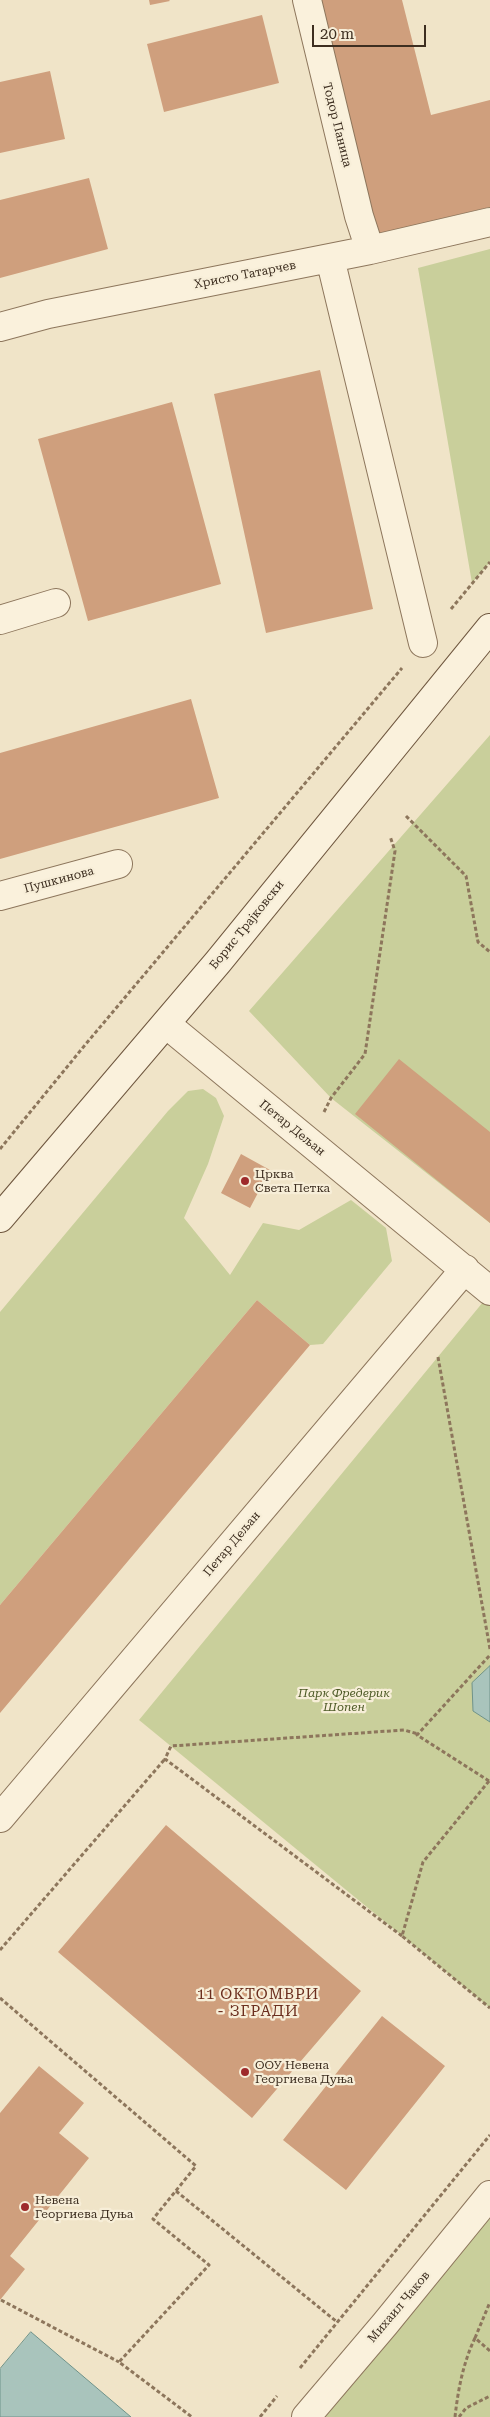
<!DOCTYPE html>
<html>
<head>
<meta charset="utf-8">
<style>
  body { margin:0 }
  #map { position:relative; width:490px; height:2417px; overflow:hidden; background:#f0e4c8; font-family:"Roboto Serif",serif }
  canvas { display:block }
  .scale { position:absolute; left:312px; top:25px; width:114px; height:22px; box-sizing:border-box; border:2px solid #3d2e20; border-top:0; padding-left:6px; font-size:15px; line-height:18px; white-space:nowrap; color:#3d2e20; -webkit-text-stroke:4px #f7eed8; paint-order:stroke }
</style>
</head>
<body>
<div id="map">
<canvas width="490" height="2417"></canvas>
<div class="scale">20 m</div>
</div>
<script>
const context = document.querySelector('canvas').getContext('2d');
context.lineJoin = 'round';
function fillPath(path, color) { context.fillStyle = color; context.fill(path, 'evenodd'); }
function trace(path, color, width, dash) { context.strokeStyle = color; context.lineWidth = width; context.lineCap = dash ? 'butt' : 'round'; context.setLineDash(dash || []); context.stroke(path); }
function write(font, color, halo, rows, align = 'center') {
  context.font = font + ' "Roboto Serif",serif'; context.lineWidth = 4.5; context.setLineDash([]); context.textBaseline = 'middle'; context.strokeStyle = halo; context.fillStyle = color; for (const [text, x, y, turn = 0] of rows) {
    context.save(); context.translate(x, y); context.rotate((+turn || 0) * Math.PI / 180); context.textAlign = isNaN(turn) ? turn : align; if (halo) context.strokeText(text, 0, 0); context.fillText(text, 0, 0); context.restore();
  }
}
const green = new Path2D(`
  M490 249V562L472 583 418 268Z
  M490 735V1223L331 1098 249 1011Z
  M203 1089 216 1098 224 1116 208 1164 184 1218 230 1275 263 1223 299 1230 351 1200 386 1228 392 1261 323 1344 310 1345 257 1300 0 1605V1312L168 1111 188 1091Z
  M488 1296 490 1298V2008L139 1720Z
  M490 2198V2417H316Z`);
const water = new Path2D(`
  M490 1666V1722L473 1711 472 1683Z
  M31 2332 131 2417H0V2369Z`);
const building = new Path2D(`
  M149 0H169L170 1 150 5Z
  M317 0H402L431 115 490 100V207L374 235Z
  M262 15 279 83 164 112 147 44Z
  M50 71 65 139 0 153V82Z
  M89 178 108 249 0 278V200Z
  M320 370 373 609 266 633 214 394Z
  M172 402 221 584 88 621 38 439Z
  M191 699 219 798 0 859V753Z
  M399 1059 490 1132V1223L355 1114Z
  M241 1154 270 1170 250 1208 221 1193Z
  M257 1300 310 1345 0 1713V1605Z
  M166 1825 361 1991 252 2118 58 1952Z
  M382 2016 445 2066 346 2190 283 2140Z
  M39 2066 84 2103 59 2133 89 2158 10 2256 25 2269 0 2300V2113Z`);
const path = new Path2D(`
  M451 609 490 562
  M406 816 466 876 478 942 490 952
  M324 1112 331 1098 365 1054 395 851 390 836
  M0 1149 85 1045 402 668
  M438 1357 490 1649
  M489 1781 423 1862 402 1936 490 2008
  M489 1781 417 1735 490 1655
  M402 1936 165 1759 171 1746 404 1730 418 1734
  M0 1950 165 1759
  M0 1998 196 2166 153 2219 209 2265 119 2362 192 2417
  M176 2191 337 2322
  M1 2300 119 2362
  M475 2338 490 2302
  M300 2368 490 2135
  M260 2417 277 2396
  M455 2417C458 2390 463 2363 475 2338L490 2351
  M459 2417 466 2408 490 2396`);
const street = new Path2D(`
  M307 0 359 216 370 250
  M330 258 423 643
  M0 327 48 314 370 250 490 222
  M0 620 56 603
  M0 896 118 864
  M166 1024 490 1291
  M0 1818 465 1269
  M306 2417 385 2324 490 2195`);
const secondary = new Path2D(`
  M0 1218 218 962 490 628`);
const markers = [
  [245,1181,5,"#9e2a2b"],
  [245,2072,5,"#9e2a2b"],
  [25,2207,5,"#9e2a2b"]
];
const streetNames = [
  ["Тодор Паница",337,125,76],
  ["Христо Татарчев",245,275,-11],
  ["Пушкинова",59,880,-15],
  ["Борис Трајковски",247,925,-51],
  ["Петар Дељан",292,1128,39],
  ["Петар Дељан",232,1544,-50],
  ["Михаил Чаков",399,2307,-50]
];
const poiNames = [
  ["Црква",255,1174],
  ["Света Петка",255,1188],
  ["ООУ Невена",255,2065],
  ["Георгиева Дуња",255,2079],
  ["Невена",35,2200],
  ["Георгиева Дуња",35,2214]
];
const parkNames = [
  ["Парк Фредерик",344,1693],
  ["Шопен",344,1707]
];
const quarterNames = [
  ["11 ОКТОМВРИ",258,1995],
  ["- ЗГРАДИ",258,2012]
];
fillPath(green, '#c9cf9b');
fillPath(water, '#a9c4bc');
trace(water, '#6f938a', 1);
fillPath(building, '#cf9f7d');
trace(street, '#8d765c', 30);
trace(secondary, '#6f573f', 30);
trace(path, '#8d765c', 3, [4, 2.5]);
trace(street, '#faf1dc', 28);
trace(secondary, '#faf1dc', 28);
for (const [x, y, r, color] of markers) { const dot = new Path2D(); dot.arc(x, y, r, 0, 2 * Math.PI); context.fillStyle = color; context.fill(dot); trace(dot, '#f7eed8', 2); }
write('12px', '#3d2e20', '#f7eed8', streetNames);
write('12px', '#3d2e20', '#f7eed8', poiNames, 'left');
write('italic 12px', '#4d5a26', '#f7eed8', parkNames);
context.letterSpacing = '1px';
write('15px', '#6b2e1e', '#f7eed8', quarterNames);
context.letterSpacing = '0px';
</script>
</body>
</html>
